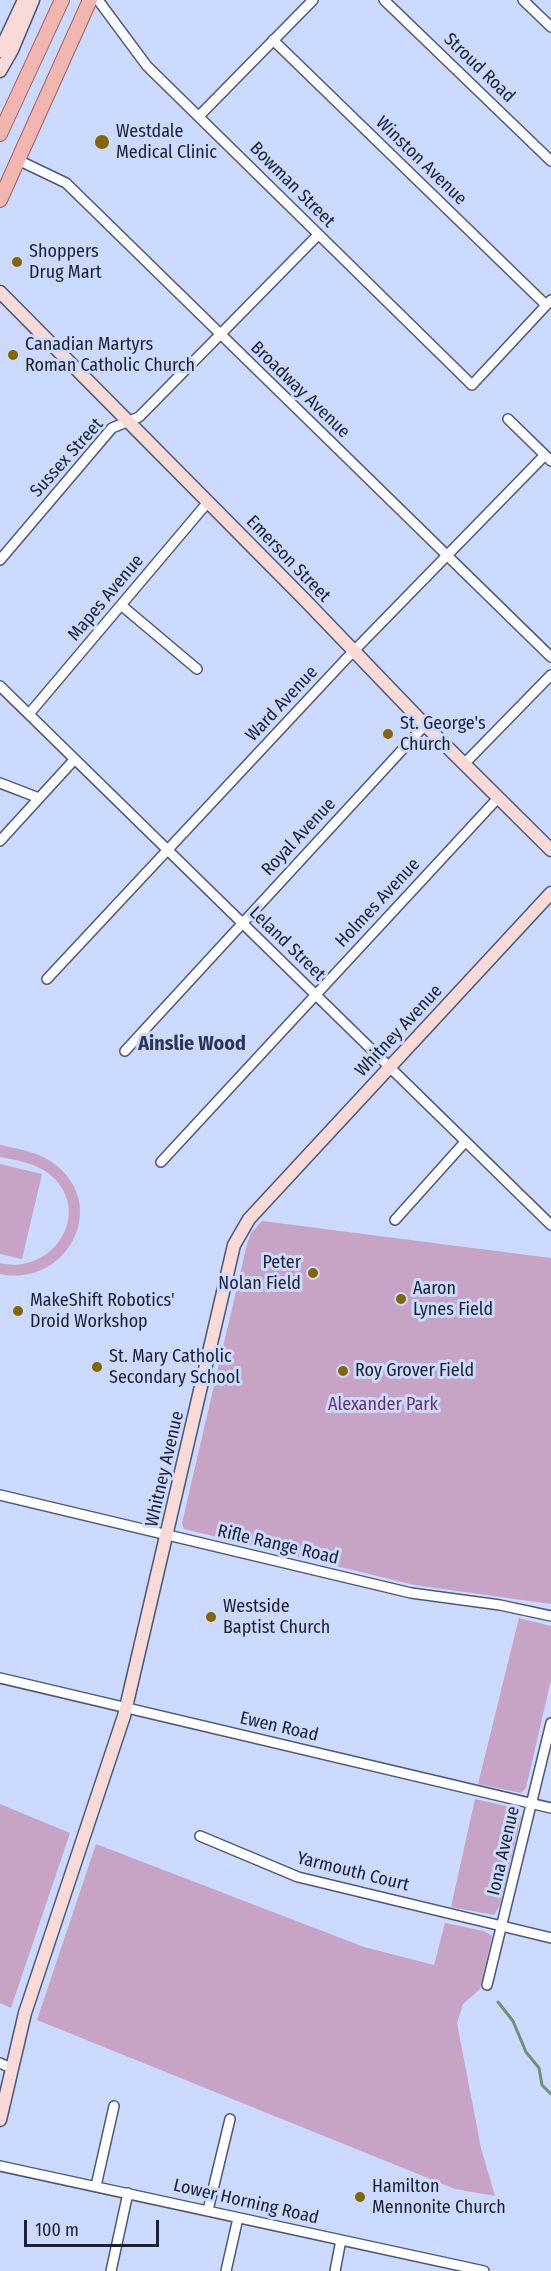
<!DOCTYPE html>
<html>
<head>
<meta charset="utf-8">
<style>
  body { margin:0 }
  #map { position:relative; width:551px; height:2271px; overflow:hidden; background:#cbdafe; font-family:"Fira Sans Condensed",sans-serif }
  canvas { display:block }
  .scale { position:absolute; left:24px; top:2220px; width:135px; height:27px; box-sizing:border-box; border:3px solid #1c212e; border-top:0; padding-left:8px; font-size:18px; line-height:21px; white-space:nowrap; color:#1c212e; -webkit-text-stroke:4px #cbdafe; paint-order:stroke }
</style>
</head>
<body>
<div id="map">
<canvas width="551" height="2271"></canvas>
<div class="scale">100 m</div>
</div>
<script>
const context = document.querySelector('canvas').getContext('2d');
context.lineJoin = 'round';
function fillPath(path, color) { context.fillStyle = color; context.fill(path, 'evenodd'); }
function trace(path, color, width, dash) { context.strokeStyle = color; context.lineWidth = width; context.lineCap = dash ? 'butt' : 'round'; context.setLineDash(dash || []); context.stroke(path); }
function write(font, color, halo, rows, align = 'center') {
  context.font = font + ' "Fira Sans Condensed",sans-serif'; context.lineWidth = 6; context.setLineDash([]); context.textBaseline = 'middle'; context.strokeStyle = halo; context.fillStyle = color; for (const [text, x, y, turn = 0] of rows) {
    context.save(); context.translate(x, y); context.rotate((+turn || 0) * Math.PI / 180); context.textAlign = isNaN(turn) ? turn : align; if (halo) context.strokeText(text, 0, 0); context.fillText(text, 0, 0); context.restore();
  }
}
const green = new Path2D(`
  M0 1145C19 1149 40 1152 56 1165 110 1208 65 1288 0 1274V1263C55 1276 95 1209 48 1173 34 1163 16 1160 0 1157Z
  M0 1164 42 1174 22 1259 0 1254Z
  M262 1221 551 1258V1604L414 1585 184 1529 182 1523 247 1244 251 1233Z
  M519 1618 551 1626V1680L526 1788 521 1793 478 1784Z
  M475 1799 515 1808 521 1817 500 1905 494 1915 451 1907Z
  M0 1804 70 1833 11 2008 0 2003Z
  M96 1844 364 1947 434 1965 445 1923 484 1931 492 1936 480 1989 463 2004 457 2023 481 2148 495 2196 455 2189 37 2020Z`);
const stream = new Path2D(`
  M498 2002 513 2021 526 2052 539 2068 542 2085 551 2094`);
const street = new Path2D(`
  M98 0 147 66 472 385 551 300
  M384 0 551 161
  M523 0 551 27
  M273 40 546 305
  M199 116 313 0
  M18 160 66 183 551 657
  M508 419 551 461
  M0 560 112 428 139 417 318 235
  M121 605 197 669
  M0 686 551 1225
  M29 714 208 502
  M464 764 551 675
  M0 783 39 798
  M0 841 74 760
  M47 979 345 660 545 455
  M125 1051 425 725
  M161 1162 498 798
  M395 1220 465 1142
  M0 1495 411 1593 500 1605 551 1616
  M0 1678 551 1808
  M200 1836 298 1877 551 1938
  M487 1985 551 1723
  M0 2063 11 2068
  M0 2166 484 2271
  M96 2186 114 2106
  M208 2210 230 2119
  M111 2271 128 2193
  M226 2271 238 2218
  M335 2271 341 2240`);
const secondary = new Path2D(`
  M0 51 24 0
  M0 71 12 50 33 0
  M0 292 303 598 425 725 551 850
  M0 2120 25 2013 124 1716 234 1245 249 1219 551 893`);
const primary = new Path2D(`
  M0 134 62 0
  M0 200 90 0`);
const markers = [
  [102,142,8,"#846500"],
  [17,262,6,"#846500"],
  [13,355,6,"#846500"],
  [388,734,6,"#846500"],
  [313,1273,6,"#846500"],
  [401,1299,6,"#846500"],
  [18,1311,6,"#846500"],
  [97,1367,6,"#846500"],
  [343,1371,6,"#846500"],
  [211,1617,6,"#846500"],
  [360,2197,6,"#846500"]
];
const streetNames = [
  ["Stroud Road",479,68,44],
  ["Winston Avenue",421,161,44],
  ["Bowman Street",292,185,45],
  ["Broadway Avenue",300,390,44],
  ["Sussex Street",67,458,-48],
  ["Emerson Street",288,559,46],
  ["Mapes Avenue",106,598,-50],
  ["Ward Avenue",282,704,-47],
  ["Royal Avenue",299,837,-47],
  ["Holmes Avenue",378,903,-47],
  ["Leland Street",287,944,44],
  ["Whitney Avenue",399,1031,-47],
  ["Whitney Avenue",165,1469,-77],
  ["Rifle Range Road",278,1545,13],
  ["Ewen Road",279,1727,13],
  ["Iona Avenue",504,1851,-77],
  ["Yarmouth Court",353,1872,14],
  ["Lower Horning Road",246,2202,13]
];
const poiNames = [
  ["Westdale",116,132],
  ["Medical Clinic",116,153],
  ["Shoppers",29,252],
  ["Drug Mart",29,273],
  ["Canadian Martyrs",25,345],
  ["Roman Catholic Church",25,366],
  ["St. George's",400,724],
  ["Church",400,745],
  ["Peter",301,1263,"right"],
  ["Nolan Field",301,1284,"right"],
  ["Aaron",413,1289],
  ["Lynes Field",413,1310],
  ["MakeShift Robotics'",30,1301],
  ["Droid Workshop",30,1322],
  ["St. Mary Catholic",109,1357],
  ["Secondary School",109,1378],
  ["Roy Grover Field",355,1371],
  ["Westside",223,1607],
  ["Baptist Church",223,1628],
  ["Hamilton",372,2187],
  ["Mennonite Church",372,2208]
];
const parkNames = [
  ["Alexander Park",383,1405]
];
const neighbourhoodNames = [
  ["Ainslie Wood",192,1044]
];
fillPath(green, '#c7a4c5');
trace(stream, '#6d9276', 3);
trace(street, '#4c5876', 12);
trace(secondary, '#4c5876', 15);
trace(primary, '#9f635f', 16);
trace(street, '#fff', 9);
trace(secondary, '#f8dbd7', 12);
trace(primary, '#f0b6af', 14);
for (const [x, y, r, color] of markers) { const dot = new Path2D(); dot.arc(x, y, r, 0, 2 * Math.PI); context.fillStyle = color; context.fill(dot); trace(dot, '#cbdafe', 2); }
write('18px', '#1c212e', '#cbdafe', streetNames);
write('18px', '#1c212e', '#cbdafe', poiNames, 'left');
write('18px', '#6a316a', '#cbdafe', parkNames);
write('bold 20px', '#2d3754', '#cbdafe', neighbourhoodNames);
</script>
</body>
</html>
